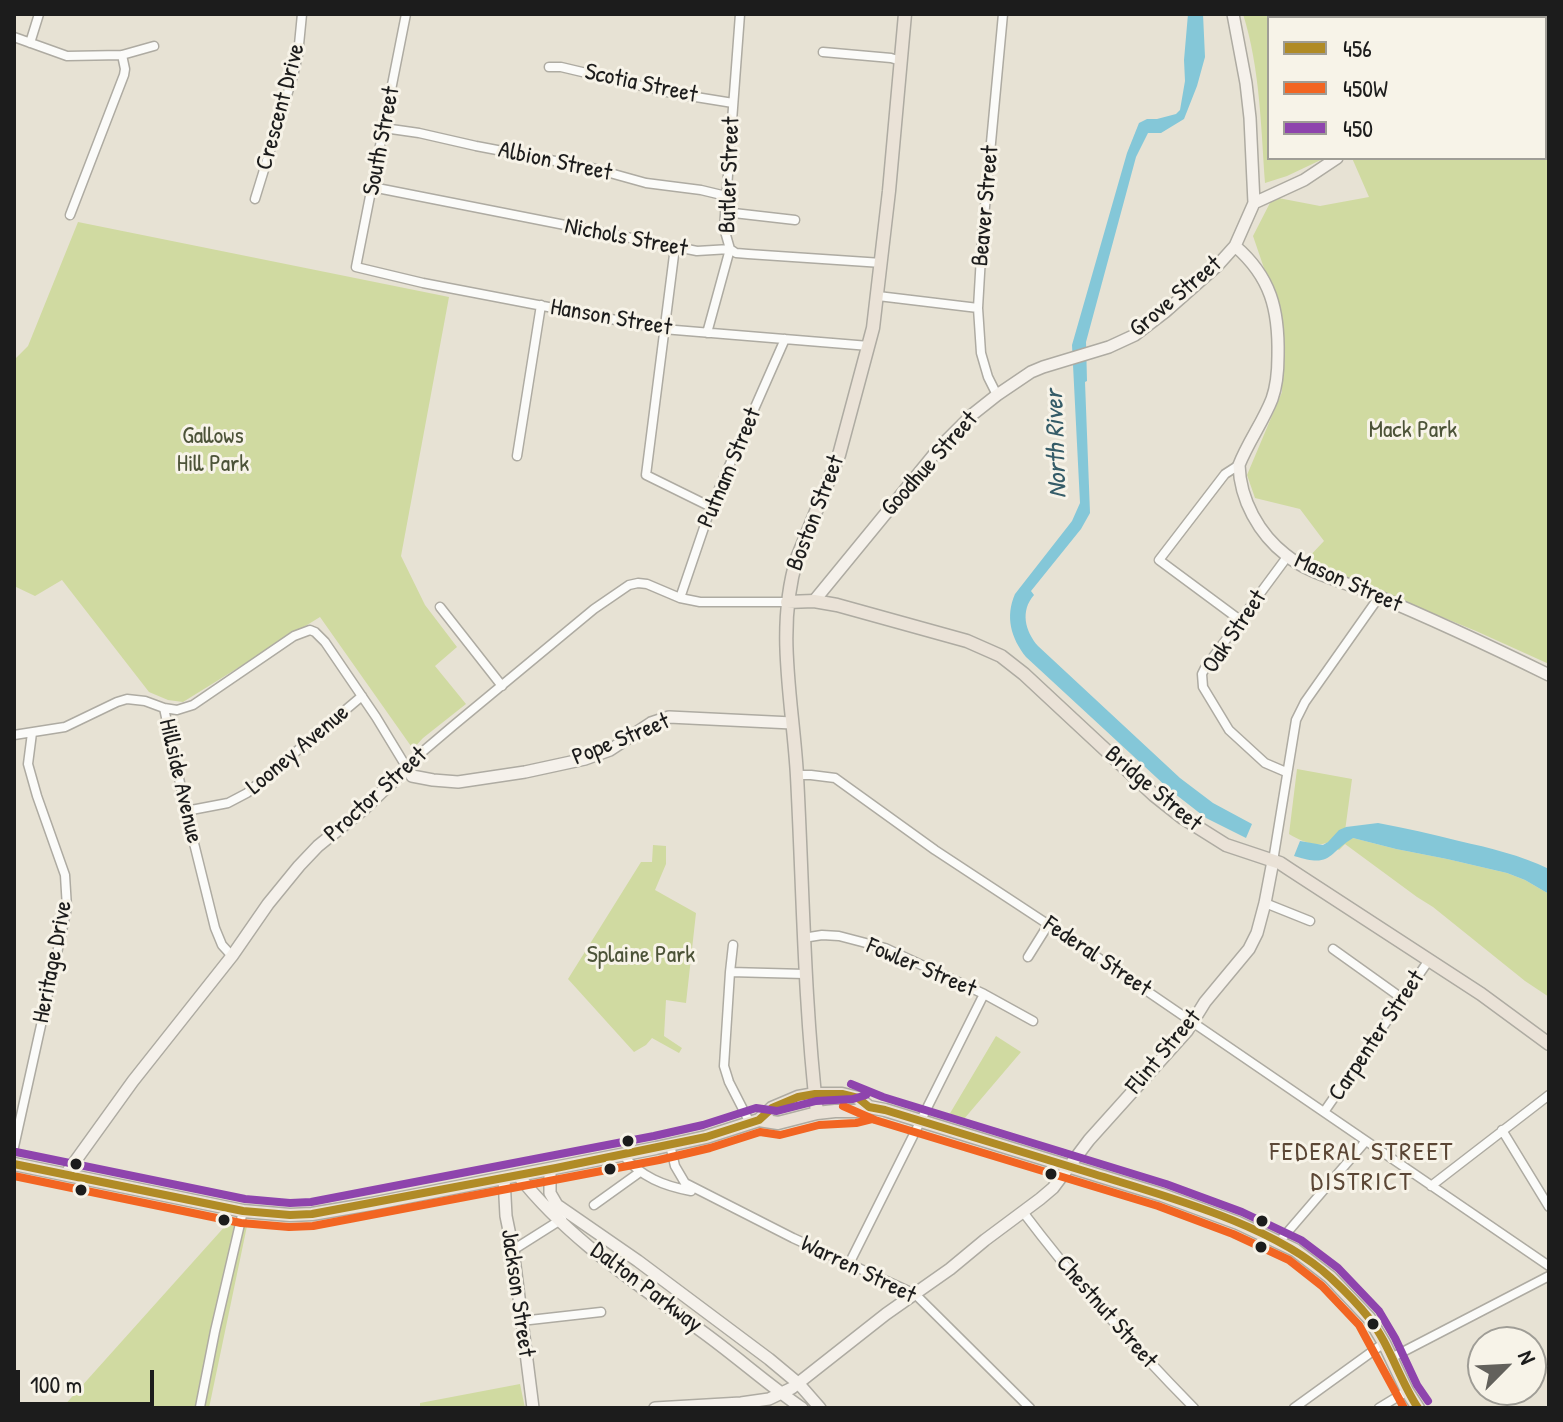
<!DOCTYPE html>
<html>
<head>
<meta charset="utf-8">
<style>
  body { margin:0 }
  #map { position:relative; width:1563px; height:1422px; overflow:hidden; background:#e7e2d4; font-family:"Patrick Hand",sans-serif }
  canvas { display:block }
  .frame { position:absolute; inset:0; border:16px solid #1c1c1c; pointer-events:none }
  .legend { position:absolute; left:1267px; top:16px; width:280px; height:144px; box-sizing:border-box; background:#f7f3e8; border:2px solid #9f9d96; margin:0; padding:10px 14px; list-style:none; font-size:24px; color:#1c1c1c }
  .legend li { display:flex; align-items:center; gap:16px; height:40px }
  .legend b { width:40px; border:2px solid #9f9d96 }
  .north { position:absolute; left:1467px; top:1326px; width:80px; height:80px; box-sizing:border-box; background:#f7f3e8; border:2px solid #9f9d96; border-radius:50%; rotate:66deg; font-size:22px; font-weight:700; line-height:32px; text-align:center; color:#1c1c1c }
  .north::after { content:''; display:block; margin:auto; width:28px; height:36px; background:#63615c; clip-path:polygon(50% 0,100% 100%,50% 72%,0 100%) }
  .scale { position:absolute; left:16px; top:1370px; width:138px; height:36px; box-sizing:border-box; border:4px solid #1c1c1c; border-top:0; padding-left:10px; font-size:24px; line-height:28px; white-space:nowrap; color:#1c1c1c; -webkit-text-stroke:6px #f7f3e8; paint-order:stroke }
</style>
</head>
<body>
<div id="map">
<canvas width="1563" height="1422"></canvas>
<div class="frame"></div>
<ul class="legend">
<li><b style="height:10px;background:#b08b26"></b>456</li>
<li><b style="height:10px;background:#f26522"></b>450W</li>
<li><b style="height:10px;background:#8e44ad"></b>450</li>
</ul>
<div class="north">N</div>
<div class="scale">100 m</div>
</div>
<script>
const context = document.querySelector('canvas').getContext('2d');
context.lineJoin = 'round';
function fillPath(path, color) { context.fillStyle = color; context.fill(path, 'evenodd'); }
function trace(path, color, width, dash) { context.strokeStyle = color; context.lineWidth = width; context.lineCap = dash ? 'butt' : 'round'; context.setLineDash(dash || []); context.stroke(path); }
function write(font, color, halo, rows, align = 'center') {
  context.font = font + ' "Patrick Hand",sans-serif'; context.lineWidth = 6; context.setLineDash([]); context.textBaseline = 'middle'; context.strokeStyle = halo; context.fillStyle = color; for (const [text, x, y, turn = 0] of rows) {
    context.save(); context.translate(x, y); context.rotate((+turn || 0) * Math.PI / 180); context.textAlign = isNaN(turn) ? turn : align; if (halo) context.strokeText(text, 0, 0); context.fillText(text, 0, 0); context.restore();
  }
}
const green = new Path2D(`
  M1243 14H1549V138L1545 136V18H1269V158H1325L1287 176 1265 183C1261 127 1260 68 1243 14Z
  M1545 152 1549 153V664L1476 631 1305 561 1324 541 1300 509 1255 498 1247 475 1282 392 1280 315 1253 236 1273 197 1320 206 1369 197 1352 158H1545Z
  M78 222 449 297 401 556 425 605 457 647 435 666 466 704 423 738 413 749 320 617 183 702 168 700 149 692 62 580 35 596 14 586V360L28 346Z
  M1297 769 1352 779 1345 831 1353 838 1396 849 1447 859 1507 873 1525 880 1549 894V997L1525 981 1433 907 1417 897 1345 844 1339 850 1329 842C1315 848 1301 841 1289 834Z
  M653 845 666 846V864L655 890 696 913 686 1003 666 1000 664 1036 682 1048 679 1053 652 1038 646 1045 634 1052 568 979 641 862H652Z
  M996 1036 1021 1052 964 1119 949 1115Z
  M227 1224 247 1226 209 1408H62Z
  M520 1384 525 1408H420V1403Z`);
const water = new Path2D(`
  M1188 14H1203L1205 57 1197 86 1184 119 1161 133H1148L1136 157 1086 342 1087 381 1085 382 1090 513 1081 529 1031 591 1034 595C1020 611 1025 631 1038 646L1180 778 1213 803 1252 824 1246 838 1206 818 1170 790 1026 657C1011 638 1005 617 1015 594L1072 521 1080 503 1072 345 1127 153 1139 123 1147 119H1157L1176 114 1180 110 1185 81 1184 60Z
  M1378 823C1405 828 1432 834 1459 841 1490 848 1520 855 1549 869V894L1525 880 1507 873 1447 859 1396 849 1353 838C1327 854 1332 868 1294 856L1300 841 1323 845 1328 842 1339 830 1346 827Z`);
const street = new Path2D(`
  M406 14 356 267 423 283 663 329 869 346
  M14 37 67 56 122 55 154 46
  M30 43 39 14
  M823 52 891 58 901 61
  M549 67H561L671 93 733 103
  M384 128 419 133 476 146 592 168 646 183 701 190 726 196
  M372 187 697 251 730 249 736 253 748 254 882 263
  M255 199 293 76 298 55 302 14
  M725 212 795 220
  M70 215 124 75 125 69 122 55
  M675 247 646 475 711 507
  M878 296 978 308
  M707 333 730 249 724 228 740 14
  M997 395 988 377 981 353 978 308 982 239 1003 14
  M517 456 541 305
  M1239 465 1225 474 1159 560 1240 620
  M680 598 711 507 785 339
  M440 607 502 686
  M164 708 177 710 193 705 294 636 310 630 315 632 325 642 376 717 407 768 421 753 454 725 594 609 629 585 638 583 647 584 680 598 700 602H787
  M14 735 65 727 117 702 127 699 145 701 164 708 186 811 215 928 222 945 232 956
  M1286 772 1265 763 1229 730 1203 687 1202 674 1205 668 1287 557
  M797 775H811L835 778 935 850 1084 948 1549 1266
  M186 811 228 803 247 793 362 696
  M1273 861 1296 720 1305 702 1379 597
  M1265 903 1310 921
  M803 938 822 935 839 936 885 948 984 994 1033 1021
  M1333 949 1403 999
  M1028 957 1048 925
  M730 972 733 945
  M1324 1112 1429 960
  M750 1123 729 1082 724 1066 730 972 805 974
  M1502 1130 1549 1207
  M670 1145 675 1166 685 1183 793 1238 915 1294 1030 1408
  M14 1147 67 908 65 875 37 796 28 764 32 733
  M623 1155C641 1177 664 1186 691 1191
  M1431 1186 1549 1095
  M594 1205 640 1172
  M1023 1212C1075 1281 1133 1346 1194 1408
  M1279 1242 1365 1142
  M513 1250 562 1219
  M849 1264 984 994
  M521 1321 601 1312
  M1391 1358 1549 1276
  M200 1407 215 1331 243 1211
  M1294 1408 1384 1343
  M1379 1408 1407 1391`);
const secondary = new Path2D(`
  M1545 149 1549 150
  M1254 203 1304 180 1337 158
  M1235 246C1271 277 1279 310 1278 356 1278 371 1277 385 1272 399 1263 422 1248 442 1239 465 1240 500 1259 534 1286 555 1309 574 1343 581 1370 593 1430 618 1490 646 1549 675
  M814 601 941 446 973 414 997 395 1031 372 1043 367 1109 347 1135 335 1165 312 1217 266 1235 246 1254 203 1250 118 1246 83 1233 14
  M550 1169V1193L557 1205 638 1261 769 1359 799 1384 820 1408
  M66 1174 133 1081 232 956 268 904 299 866 318 846 365 808 407 768 412 776 433 780 458 782 525 772 585 759 610 750 651 723 669 717 792 723
  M518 1175C567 1238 636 1283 700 1330 735 1355 767 1384 802 1408
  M504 1178 506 1216 513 1250 533 1408
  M655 1408 741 1403 769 1399 792 1388 886 1314 950 1269 985 1240 1040 1199 1053 1188 1089 1140 1187 1031 1205 1002 1249 949 1257 933 1265 903 1273 861`);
const primary = new Path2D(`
  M787 602 814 601 837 605 967 641 1001 656 1024 674 1154 795 1183 818 1226 845 1280 863 1289 869 1481 994 1549 1044
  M817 1113C804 1001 803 889 797 776 793 703 775 630 797 558L839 455 873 328 889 191 905 14
  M759 1120 772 1108 798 1097 815 1094H842L858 1098 869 1107 885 1110 1162 1195 1238 1223 1295 1250 1330 1277 1369 1318 1384 1343 1407 1391 1418 1408
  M14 1164 243 1211 290 1215 312 1214 371 1204 656 1148 706 1137 759 1120 778 1123 817 1113 835 1111H855L869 1107`);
const bus1 = new Path2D(`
  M14 1164 243 1211 290 1215 312 1214 556 1168 706 1137 759 1120 772 1108 798 1097 815 1094H842L858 1098 869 1107 885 1110C955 1131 1024 1153 1094 1174 1168 1197 1274 1225 1331 1278 1344 1290 1358 1304 1369 1318 1390 1345 1399 1379 1418 1408`);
const bus2 = new Path2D(`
  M843 1106 875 1120 1158 1206 1233 1234 1289 1260 1322 1286 1359 1325 1404 1408
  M14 1176 241 1223 289 1227 313 1226 659 1160 710 1148 760 1132 780 1135 819 1125 856 1123 872 1119`);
const bus3 = new Path2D(`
  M851 1084 883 1097 1166 1184 1242 1212 1301 1240 1338 1268 1379 1311 1395 1338 1417 1385 1428 1401
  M16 1152 245 1199 290 1203 311 1202 654 1136 703 1125 756 1108 777 1111 816 1101 853 1099 866 1095`);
const markers = [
  [628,1141,7,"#1c1c1c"],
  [76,1164,7,"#1c1c1c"],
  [610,1169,7,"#1c1c1c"],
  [1051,1174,7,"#1c1c1c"],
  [81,1190,7,"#1c1c1c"],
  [224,1220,7,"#1c1c1c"],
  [1262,1221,7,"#1c1c1c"],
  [1261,1247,7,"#1c1c1c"],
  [1373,1324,7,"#1c1c1c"]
];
const streetNames = [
  ["Scotia Street",641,84,12],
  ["Crescent Drive",281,107,-75],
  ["South Street",382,141,-79],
  ["Albion Street",555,162,12],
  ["Butler Street",730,175,-88],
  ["Beaver Street",986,206,-85],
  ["Nichols Street",626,238,11],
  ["Grove Street",1176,297,-40],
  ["Hanson Street",611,318,10],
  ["Goodhue Street",930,464,-48],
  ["Putnam Street",730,468,-67],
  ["Boston Street",816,513,-69],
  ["Mason Street",1348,583,24],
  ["Oak Street",1235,632,-56],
  ["Pope Street",621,740,-22],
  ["Looney Avenue",298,750,-40],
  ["Hillside Avenue",180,781,77],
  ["Bridge Street",1153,789,40],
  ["Proctor Street",376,795,-42],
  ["Federal Street",1097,957,34],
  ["Heritage Drive",53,962,-79],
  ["Fowler Street",921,968,23],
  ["Carpenter Street",1377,1036,-56],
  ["Flint Street",1164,1052,-50],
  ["Warren Street",858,1270,26],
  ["Dalton Parkway",646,1288,37],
  ["Jackson Street",517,1293,82],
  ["Chestnut Street",1106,1312,49]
];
const parkNames = [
  ["Mack Park",1413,431],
  ["Gallows",213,437],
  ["Hill Park",213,465],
  ["Splaine Park",641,956]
];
const waterNames = [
  ["North River",1057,444,-92]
];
const neighbourhoodNames = [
  ["FEDERAL STREET",1362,1153],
  ["DISTRICT",1362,1183]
];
fillPath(green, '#d0daa1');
fillPath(water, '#84c7d8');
trace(street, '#aeaba2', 11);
trace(secondary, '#aeaba2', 14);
trace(primary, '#aeaba2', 15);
trace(street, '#fbfbf9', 8);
trace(secondary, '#f5f1eb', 11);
trace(primary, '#eae2d7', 12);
trace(bus1, '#b08b26', 8);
trace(bus2, '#f26522', 8);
trace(bus3, '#8e44ad', 8);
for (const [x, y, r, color] of markers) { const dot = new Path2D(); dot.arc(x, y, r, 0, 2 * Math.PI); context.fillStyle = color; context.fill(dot); trace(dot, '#f7f3e8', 3); }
write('24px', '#1c1c1c', '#f7f3e8', streetNames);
write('24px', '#4c5338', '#f7f3e8', parkNames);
write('italic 26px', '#355c68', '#f7f3e8', waterNames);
context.letterSpacing = '2px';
write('26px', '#5c4736', '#f7f3e8', neighbourhoodNames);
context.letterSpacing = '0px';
</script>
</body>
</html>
